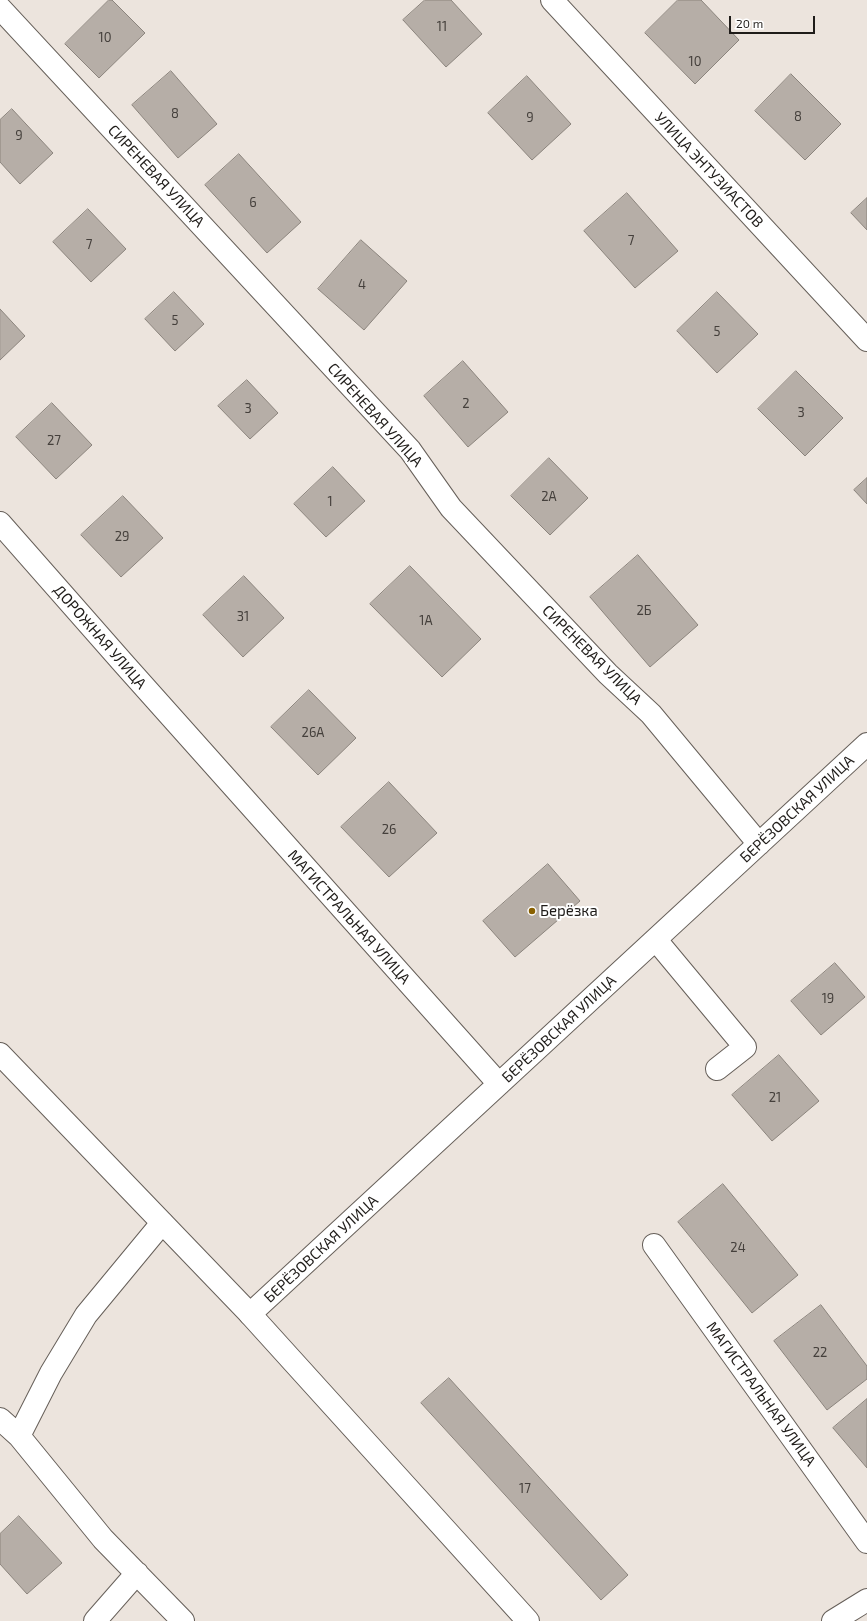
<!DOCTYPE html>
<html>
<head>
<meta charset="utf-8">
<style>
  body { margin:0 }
  #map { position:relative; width:867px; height:1621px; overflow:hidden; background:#ece4dd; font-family:"Exo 2",sans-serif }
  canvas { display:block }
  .scale { position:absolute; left:729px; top:16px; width:86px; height:18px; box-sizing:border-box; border:2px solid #1f1c19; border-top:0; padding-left:5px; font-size:12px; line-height:14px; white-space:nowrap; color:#1f1c19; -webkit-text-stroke:3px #fff; paint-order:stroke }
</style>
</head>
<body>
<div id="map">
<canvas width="867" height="1621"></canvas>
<div class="scale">20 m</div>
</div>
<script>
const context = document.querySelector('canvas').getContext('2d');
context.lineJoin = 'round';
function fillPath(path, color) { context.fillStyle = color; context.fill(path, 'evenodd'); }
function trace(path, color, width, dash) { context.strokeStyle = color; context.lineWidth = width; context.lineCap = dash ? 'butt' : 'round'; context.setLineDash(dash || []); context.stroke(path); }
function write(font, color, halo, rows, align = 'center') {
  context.font = font + ' "Exo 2",sans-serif'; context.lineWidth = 4; context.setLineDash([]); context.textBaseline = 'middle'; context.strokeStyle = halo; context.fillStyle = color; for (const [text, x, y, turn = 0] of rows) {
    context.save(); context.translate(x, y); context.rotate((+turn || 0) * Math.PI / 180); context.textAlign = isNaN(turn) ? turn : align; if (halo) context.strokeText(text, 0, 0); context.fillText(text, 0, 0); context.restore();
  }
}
const building = new Path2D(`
  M109 0H112L145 33 99 78 65 44Z
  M425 0H451L482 34 446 67 403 20Z
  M678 0H701L739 40 695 84 645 33Z
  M171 71 217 124 178 158 132 105Z
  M791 74 841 124 805 160 755 111Z
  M527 76 571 124 532 160 488 113Z
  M12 109 53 153 20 184 0 162V120Z
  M239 154 301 222 267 253 205 185Z
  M627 193 678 251 635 288 584 231Z
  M867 198V230L851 213Z
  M88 209 126 249 91 282 53 242Z
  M361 240 407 281 364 330 318 289Z
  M174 292 204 324 175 351 145 319Z
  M717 292 758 334 717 373 677 331Z
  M0 309 25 336 0 360Z
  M463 361 508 412 468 447 424 396Z
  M796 371 843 418 805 456 758 409Z
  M247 380 278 413 250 439 218 406Z
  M52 403 92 445 56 479 16 437Z
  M549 458 588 498 550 535 511 496Z
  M333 467 365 501 326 537 294 504Z
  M867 478V504L854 490Z
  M123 496 163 538 121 577 81 535Z
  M638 555 698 625 650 667 590 597Z
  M410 566 481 639 442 677 370 604Z
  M244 576 284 618 243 657 203 615Z
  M309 690 356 738 318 775 271 727Z
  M389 782 437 833 389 877 341 827Z
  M548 864 580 901 515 957 483 921Z
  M835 963 865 997 821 1035 791 1001Z
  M779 1055 819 1101 772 1141 732 1095Z
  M723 1184 798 1275 752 1313 678 1222Z
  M821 1305 867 1366V1379L827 1410 774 1341Z
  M449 1378 628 1575 601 1600 421 1403Z
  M867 1399V1468L833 1428Z
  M19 1516 62 1563 27 1594 0 1564V1534Z`);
const minor = new Path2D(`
  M552 0 867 340
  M0 8 410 450 451 508 608 674 651 714 759 844
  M0 523 124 664 499 1084
  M656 940 745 1047 717 1069
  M162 1223 86 1315 51 1373 19 1436 103 1539 183 1621
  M654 1245 867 1542
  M250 1314 867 744
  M0 1419 19 1436
  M95 1621 137 1573
  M833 1621 867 1600`);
const major = new Path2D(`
  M0 1054 250 1314 528 1621`);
const markers = [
  [532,911,4,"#896000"]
];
const numberNames = [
  ["11",442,27],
  ["10",105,38],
  ["10",695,62],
  ["8",175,114],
  ["8",798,117],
  ["9",530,118],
  ["9",19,136],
  ["6",253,203],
  ["7",631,241],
  ["7",89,245],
  ["4",362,285],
  ["5",175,321],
  ["5",717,332],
  ["2",466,404],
  ["3",248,409],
  ["3",801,413],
  ["27",54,441],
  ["2А",549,497],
  ["1",330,502],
  ["29",122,537],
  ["2Б",644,611],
  ["31",243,617],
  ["1А",426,621],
  ["26А",313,733],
  ["26",389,830],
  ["19",828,999],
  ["21",775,1098],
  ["24",738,1248],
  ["22",820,1353],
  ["17",525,1489]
];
const streetNames = [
  ["УЛИЦА ЭНТУЗИАСТОВ",709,170,47],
  ["СИРЕНЕВАЯ УЛИЦА",156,176,47],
  ["СИРЕНЕВАЯ УЛИЦА",375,415,48],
  ["ДОРОЖНАЯ УЛИЦА",100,637,49],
  ["СИРЕНЕВАЯ УЛИЦА",592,655,45],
  ["БЕРЁЗОВСКАЯ УЛИЦА",797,809,-43],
  ["МАГИСТРАЛЬНАЯ УЛИЦА",349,917,48],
  ["БЕРЁЗОВСКАЯ УЛИЦА",559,1029,-43],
  ["БЕРЁЗОВСКАЯ УЛИЦА",321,1249,-43],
  ["МАГИСТРАЛЬНАЯ УЛИЦА",761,1394,54]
];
const poiNames = [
  ["Берёзка",540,911]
];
fillPath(building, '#b6aea7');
trace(building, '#8b847d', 1);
trace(minor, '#665f59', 24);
trace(major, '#665f59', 24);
trace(minor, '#fff', 22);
trace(major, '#fff', 22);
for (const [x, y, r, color] of markers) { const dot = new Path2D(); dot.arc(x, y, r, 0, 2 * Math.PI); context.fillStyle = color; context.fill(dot); trace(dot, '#fff', 1.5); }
write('13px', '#45403c', null, numberNames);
write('15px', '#1f1c19', '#fff', streetNames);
write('15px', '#1f1c19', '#fff', poiNames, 'left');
</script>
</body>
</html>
